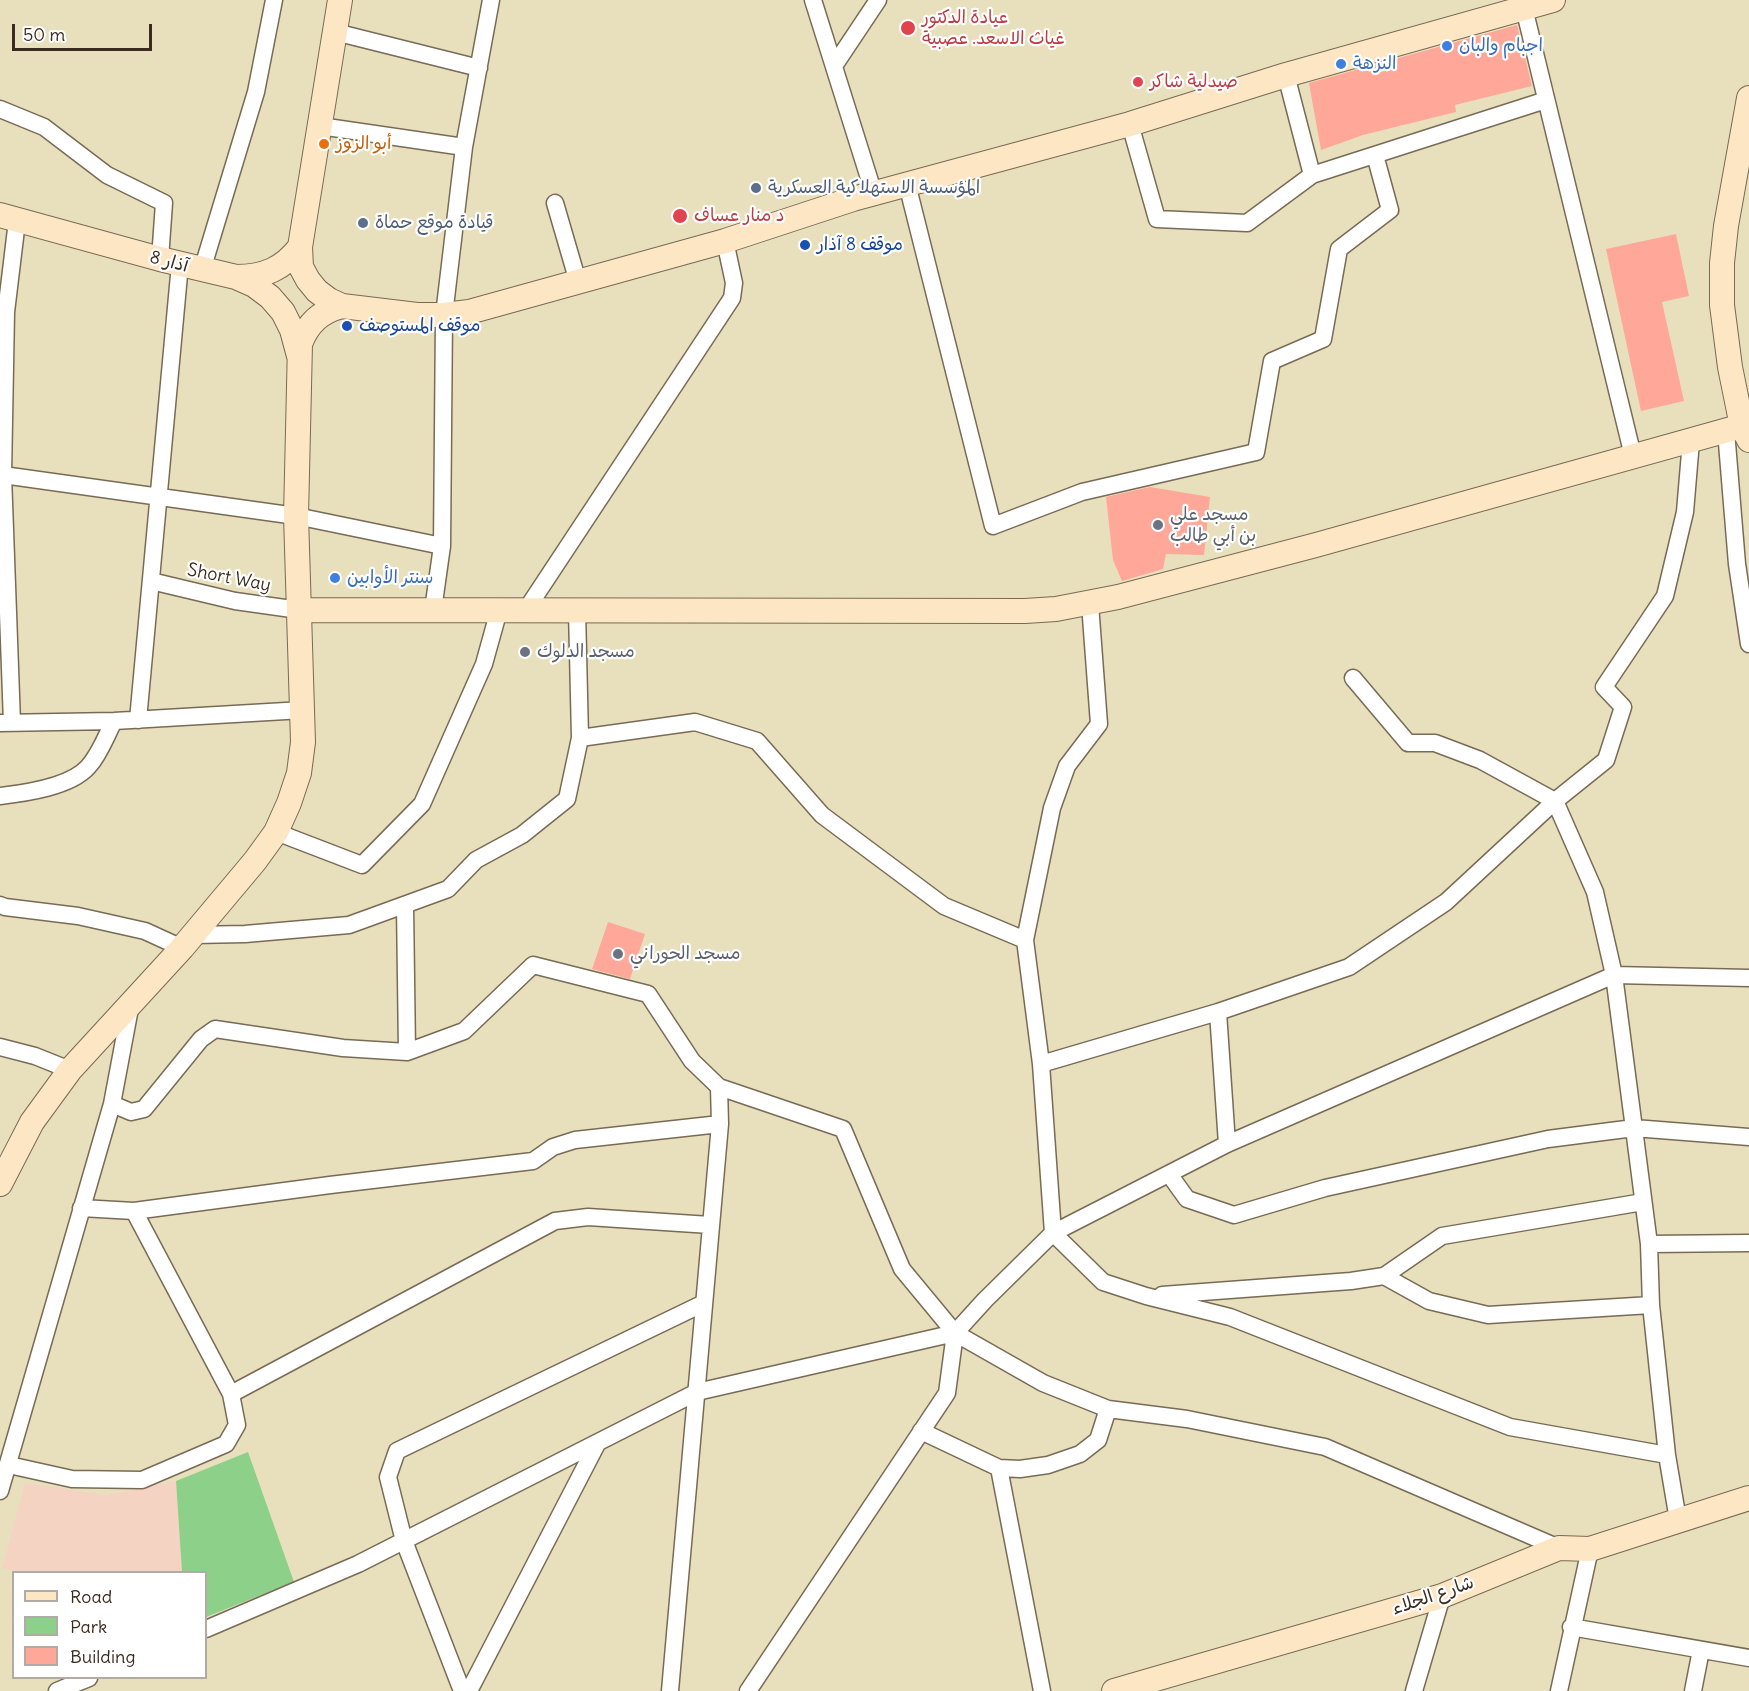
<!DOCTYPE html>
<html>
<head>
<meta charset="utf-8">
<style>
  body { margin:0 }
  #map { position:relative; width:1749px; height:1691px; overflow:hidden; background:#e8e0bc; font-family:Delius,sans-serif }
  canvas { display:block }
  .legend { position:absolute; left:12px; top:1571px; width:195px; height:108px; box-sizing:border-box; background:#fff; border:2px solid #b1aaa5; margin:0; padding:8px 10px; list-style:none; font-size:18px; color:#3b2a1e }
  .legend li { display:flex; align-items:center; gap:12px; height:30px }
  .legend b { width:30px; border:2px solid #b1aaa5 }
  .scale { position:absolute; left:12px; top:24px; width:140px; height:27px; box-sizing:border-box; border:3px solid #3b2a1e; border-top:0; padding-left:8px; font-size:18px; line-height:21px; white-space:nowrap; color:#3b2a1e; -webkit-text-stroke:4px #fff; paint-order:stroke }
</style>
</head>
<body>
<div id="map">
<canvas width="1749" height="1691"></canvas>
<ul class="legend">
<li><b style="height:8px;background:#fce6c4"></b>Road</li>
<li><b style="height:16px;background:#8dd089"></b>Park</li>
<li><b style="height:16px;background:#ffa799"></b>Building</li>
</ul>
<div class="scale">50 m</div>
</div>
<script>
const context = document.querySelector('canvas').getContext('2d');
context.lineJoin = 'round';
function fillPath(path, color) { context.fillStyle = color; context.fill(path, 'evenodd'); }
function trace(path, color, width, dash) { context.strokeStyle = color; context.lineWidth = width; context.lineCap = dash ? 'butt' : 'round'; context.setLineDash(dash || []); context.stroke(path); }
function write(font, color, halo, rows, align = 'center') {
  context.font = font + ' Delius,"Playpen Sans Arabic",sans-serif'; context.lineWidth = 4.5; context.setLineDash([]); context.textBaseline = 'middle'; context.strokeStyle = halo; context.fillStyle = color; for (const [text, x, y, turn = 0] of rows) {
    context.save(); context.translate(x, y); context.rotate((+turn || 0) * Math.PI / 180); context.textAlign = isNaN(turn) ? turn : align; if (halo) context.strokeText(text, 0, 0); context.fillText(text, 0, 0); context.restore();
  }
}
const built = new Path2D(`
  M176 1481 182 1572H19L2 1568 25 1483 106 1495Z`);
const green = new Path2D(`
  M248 1452 294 1582 206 1617V1572H182L176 1481Z`);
const building = new Path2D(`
  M1517 25 1532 86 1455 105 1456 112 1363 135 1321 150 1309 83Z
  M1676 234 1689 296 1662 302 1684 401 1641 411 1606 249Z
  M1150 487 1210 497 1204 555 1166 554 1163 569 1122 581 1113 560 1106 497Z
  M608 922 645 934 630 979 592 969Z`);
const street = new Path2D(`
  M813 0 874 194
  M1524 8 1633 456
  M335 32 479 68
  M834 66 878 0
  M1286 75 1312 175
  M0 109 44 127 107 175 164 203 160 259
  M1130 124 1157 219 1247 223 1312 175 1546 100
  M320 126 464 147
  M907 184 993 526 1082 492 1256 452 1272 361 1323 339 1339 249 1390 210 1375 155
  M555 203 578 282
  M202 270 256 92 274 0
  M1726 431 1737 564 1749 644
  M3 475 296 516 442 546
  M151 581 235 601 299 610
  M1090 604 1099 724 1067 766 1052 808 1025 940 1041 1064 1053 1233 1103 1282 1146 1296 1230 1317 1510 1427 1667 1455
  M433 610 442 546 444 315 464 147 491 0
  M526 610 732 298 734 283 725 241
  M1353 678 1408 743H1435L1480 760 1555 801 1595 892 1614 975 1649 1244 1651 1305 1667 1455 1678 1520
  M138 720 180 264
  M0 723 114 721 303 710
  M12 723 3 475 6 312 17 221
  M580 738 695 722 757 741 822 815 944 906 1025 940
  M0 796C26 793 70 787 88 767 100 754 106 736 114 721
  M276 832 362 865 422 804 484 664 499 610
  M0 905 5 907 78 916 145 931 182 948
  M193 935 245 934 349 925 448 889 476 860 522 835 567 799 580 738 577 610
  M1218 1012 1227 1144
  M0 1047 35 1056 70 1070
  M407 1052 464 1031 533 965 648 994 692 1061 719 1087 843 1129 902 1269 955 1333
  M1041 1064 1218 1012 1349 967 1446 902 1555 801 1606 760 1623 707 1604 687 1665 596 1685 512 1691 441
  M112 1104 131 1112 144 1109 201 1039 215 1029 343 1048 407 1052 405 905
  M1169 1174 1187 1199 1234 1215 1325 1188 1548 1139 1634 1128 1749 1137
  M81 1208 134 1211 330 1185 533 1161 553 1147 575 1140 720 1124
  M134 1211 231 1394 555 1221 588 1217 710 1225
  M1649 1244 1749 1243
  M1384 1276 1429 1301 1488 1315 1651 1305
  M1162 1295 1351 1281 1384 1276 1442 1236 1643 1202
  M921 1431 999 1468 1020 1469 1048 1465 1080 1454 1098 1440 1108 1409
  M9 1465 72 1479 142 1480 226 1444 237 1425 231 1394
  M999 1468 1042 1691
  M0 1491 112 1104 131 1003
  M1571 1627 1749 1658
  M206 1629 358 1564 697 1392 955 1333 1043 1383 1108 1409 1187 1419 1325 1447 1559 1548
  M57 1691 89 1678
  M462 1691 404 1541 388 1477 397 1451 704 1303
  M469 1691 598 1442
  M670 1691 720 1124 719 1087
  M748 1691 947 1393 955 1333 985 1300 1053 1233 1227 1144 1614 975 1749 978
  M1414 1691 1442 1596
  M1559 1691 1590 1549
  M1693 1691 1701 1650`);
const secondary = new Path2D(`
  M340 0 300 247 301 267 308 280 317 291 329 300 342 306 417 315H444L469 312 725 241 853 199 1130 124 1286 75 1553 0
  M1749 98 1726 226 1722 263V305L1730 367 1742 426 1749 440
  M0 215 160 259 236 277 254 285 270 297 283 312 292 330 299 356
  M236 277C264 277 283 269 300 247
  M299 610 1025 611 1056 609 1118 597 1316 545 1749 424
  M0 1184 32 1122 70 1070 182 948 255 861 276 832 289 803 299 773 303 742 296 516 300 344C308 323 320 312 342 306
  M1114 1691 1442 1596 1559 1548 1590 1549 1749 1498`);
const markers = [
  [908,28,8,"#e0444e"],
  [1447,46,6,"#3f7fe0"],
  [1341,64,6,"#3f7fe0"],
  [1138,82,6,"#e0444e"],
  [324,144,6,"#e8710a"],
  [756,188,6,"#5c6f8a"],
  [680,216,8,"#e0444e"],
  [363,223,6,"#5c6f8a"],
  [805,245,6,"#1a4fb4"],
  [347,326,6,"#1a4fb4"],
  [1158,525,6,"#6b7280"],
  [335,578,6,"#3f7fe0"],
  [525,652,6,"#6b7280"],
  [618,954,6,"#6b7280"]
];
const healthNames = [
  ["عيادة الدكتور",922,18],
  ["غياث الاسعد. عصبية",922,39],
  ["صيدلية شاكر",1150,82],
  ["د منار عساف",694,216]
];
const shopNames = [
  ["اجبام والبان",1459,46],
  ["النزهة",1353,64],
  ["سنتر الأوابين",347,578]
];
const foodNames = [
  ["أبو الزوز",336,144]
];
const serviceNames = [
  ["المؤسسة الاستهلاكية العسكرية",768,188],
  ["قيادة موقع حماة",375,223]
];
const transitNames = [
  ["موقف 8 آذار",817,245],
  ["موقف المستوصف",359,326]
];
const streetNames = [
  ["8 آذار",169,262,15],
  ["Short Way",229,578,11],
  ["شارع الجلاء",1433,1596,-19]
];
const worshipNames = [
  ["مسجد علي",1170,515],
  ["بن أبي طالب",1170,536],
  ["مسجد الدلوك",537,652],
  ["مسجد الحوراني",630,954]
];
fillPath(built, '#f5d3c2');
fillPath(green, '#8dd089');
fillPath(building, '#ffa799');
trace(street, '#786a55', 19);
trace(secondary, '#786a55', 26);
trace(street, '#fff', 16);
trace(secondary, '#fce6c4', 24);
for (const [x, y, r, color] of markers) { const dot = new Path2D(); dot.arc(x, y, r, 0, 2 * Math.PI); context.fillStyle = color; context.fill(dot); trace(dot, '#fff', 2); }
write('18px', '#be3a42', '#fff', healthNames, 'left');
write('18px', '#366cbe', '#fff', shopNames, 'left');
write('18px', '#c56008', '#fff', foodNames, 'left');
write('18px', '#4e5e75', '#fff', serviceNames, 'left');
write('18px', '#164399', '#fff', transitNames, 'left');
write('18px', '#3b2a1e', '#fff', streetNames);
write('18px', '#5b616d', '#fff', worshipNames, 'left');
</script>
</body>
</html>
